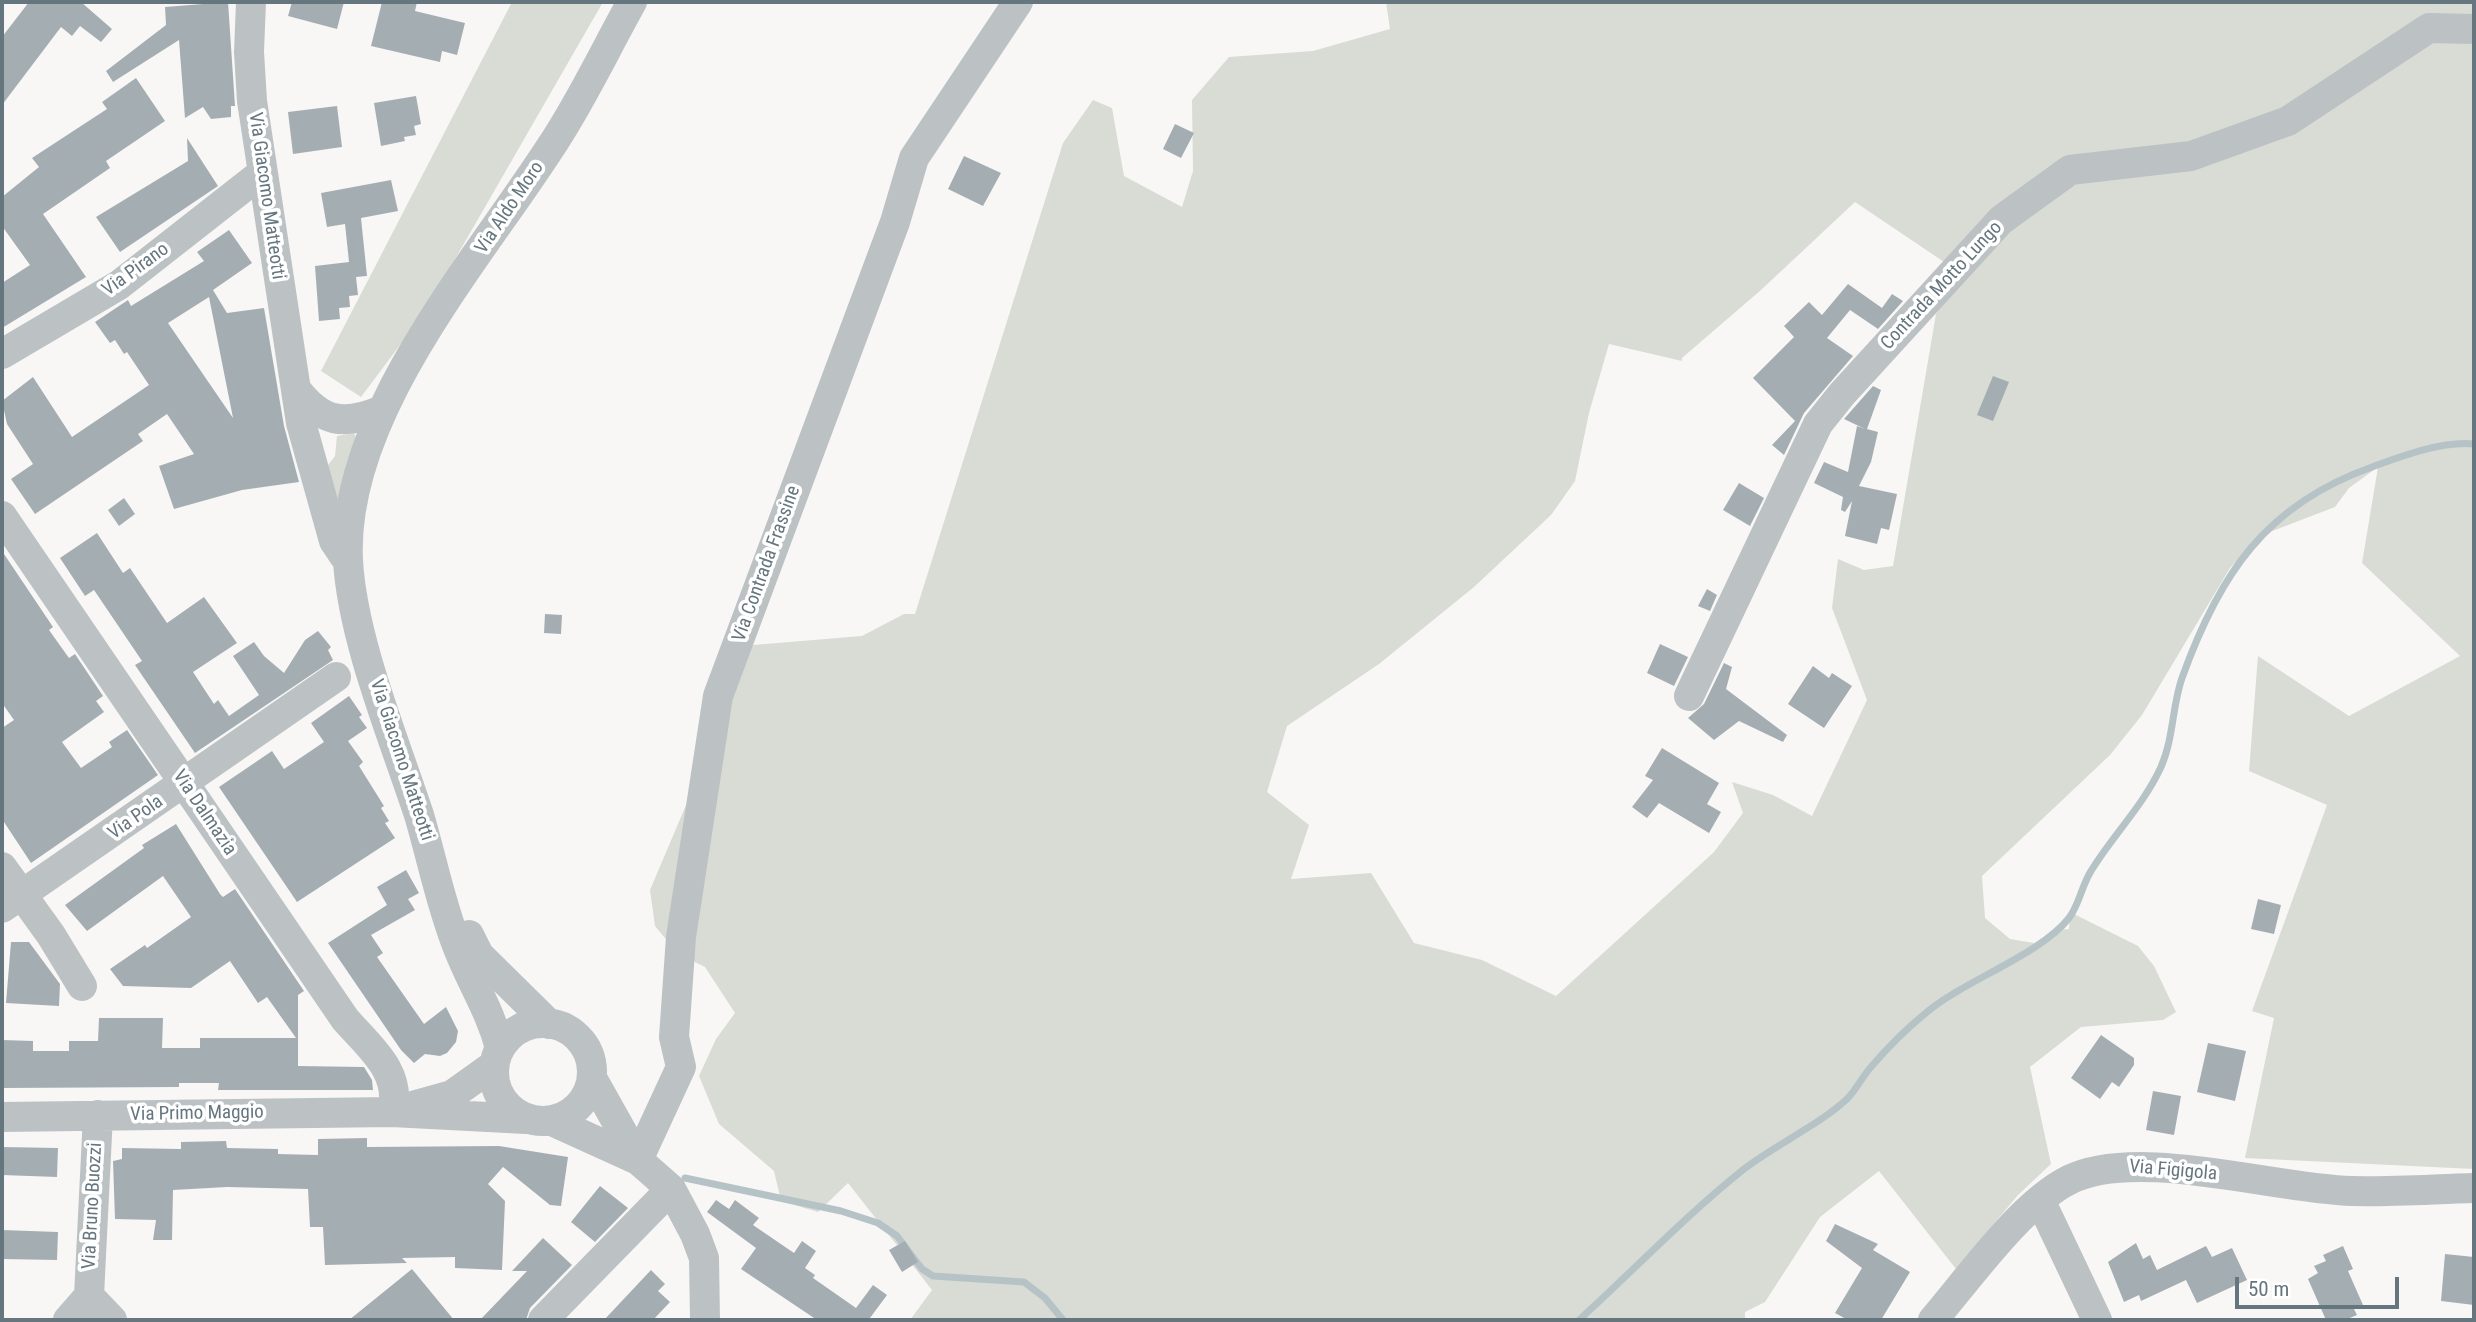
<!DOCTYPE html>
<html>
<head>
<meta charset="utf-8">
<style>
  body { margin:0 }
  #map { position:relative; width:2476px; height:1322px; overflow:hidden; background:#f8f7f5; font-family:"Roboto Condensed",sans-serif }
  canvas { display:block }
  .frame { position:absolute; inset:0; border:4px solid #65767e; pointer-events:none }
  .scale { position:absolute; left:2235px; top:1277px; width:164px; height:32px; box-sizing:border-box; border:4px solid #65767e; border-top:0; padding-left:9px; font-size:21px; line-height:24px; white-space:nowrap; color:#65767e; -webkit-text-stroke:5px #fff; paint-order:stroke }
</style>
</head>
<body>
<div id="map">
<canvas width="2476" height="1322"></canvas>
<div class="frame"></div>
<div class="scale">50 m</div>
</div>
<script>
const context = document.querySelector('canvas').getContext('2d');
context.lineJoin = 'round';
function fillPath(path, color) { context.fillStyle = color; context.fill(path, 'evenodd'); }
function trace(path, color, width, dash) { context.strokeStyle = color; context.lineWidth = width; context.lineCap = dash ? 'butt' : 'round'; context.setLineDash(dash || []); context.stroke(path); }
function write(font, color, halo, rows, align = 'center') {
  context.font = font + ' "Roboto Condensed",sans-serif'; context.lineWidth = 7; context.setLineDash([]); context.textBaseline = 'middle'; context.strokeStyle = halo; context.fillStyle = color; for (const [text, x, y, turn = 0] of rows) {
    context.save(); context.translate(x, y); context.rotate((+turn || 0) * Math.PI / 180); context.textAlign = isNaN(turn) ? turn : align; if (halo) context.strokeText(text, 0, 0); context.fillText(text, 0, 0); context.restore();
  }
}
const green = new Path2D(`
  M512 2H603L424 313 361 397 321 371Z
  M1386 2H2474V1169L2245 1158 2274 1018 2252 1011 2327 805 2249 771 2258 656 2349 716 2460 656 2362 563 2378 467 2349 488 2335 507 2262 535 2230 568 2142 715 2110 755 1982 876 1985 918 2010 939 2040 944 2058 930 2069 929 2070 912 2138 946 2154 966 2176 1012 2163 1020 2081 1027 2030 1067 2051 1164 2018 1195 1956 1269 1879 1171 1820 1217 1765 1302 1745 1312V1320H910L932 1290 848 1183 818 1212 781 1201 774 1171 719 1124 699 1076 716 1039 735 1013 705 967 678 954 655 926 650 890 692 791 730 686 753 645 862 636 904 614H915L1063 143 1093 100 1112 108 1124 176 1182 207 1193 171 1192 100 1229 57 1313 51 1390 29ZM1855 202 1953 268 1954 280 1936 314 1893 566 1864 570 1838 559 1832 608 1867 700 1812 816 1773 795 1732 782 1743 813 1714 852 1556 996 1482 960 1414 943 1371 873 1291 879 1309 825 1267 792 1287 726 1379 664 1474 587 1551 515 1575 481 1589 413 1609 344 1682 361V358L1761 290Z
  M354 433 356 437 346 465 338 513 328 465 335 456 337 436Z`);
const stream = new Path2D(`
  M685 1178 841 1211 878 1223 897 1236 922 1269 933 1276 1024 1282 1045 1298 1063 1320
  M1579 1320C1634 1270 1685 1216 1744 1169 1775 1145 1819 1125 1847 1099 1856 1090 1862 1077 1871 1067 1888 1047 1906 1029 1927 1012 1965 980 2040 955 2069 918 2079 905 2082 885 2091 871 2113 835 2143 806 2161 767 2174 737 2172 706 2182 678 2219 575 2265 505 2372 467 2402 456 2442 441 2474 444`);
const building = new Path2D(`
  M29 2H81L112 29 101 42 80 26 72 36 61 27 2 105V37Z
  M228 2 235 106H231V117L211 119 203 107 185 118 179 40 113 82 106 71 166 25 165 7Z
  M292 2H344L337 29 288 16Z
  M382 2H417L415 11 465 23 457 55 442 51 440 62 371 46Z
  M136 78 165 121 106 161 110 168 43 214 86 277 2 328V283L30 265 2 226V197L39 167 32 158 107 109 102 102Z
  M416 96 421 124 414 126 416 135 404 137 405 141 381 146 374 103Z
  M337 106 342 147 293 154 288 112Z
  M1175 124 1194 133 1181 158 1163 149Z
  M187 138 218 186 120 252 96 217 188 161Z
  M964 156 1001 173 983 206 948 189Z
  M391 180 398 211 361 218 367 276 356 277 358 295 349 296 350 307 339 308 340 319 319 321 315 266 349 262 345 224 327 227 321 193Z
  M229 230 252 263 213 290 227 313 264 308 284 426 299 482 242 490 174 509 159 466 194 454 167 414 138 434 143 441 35 514 11 479 33 464 7 424 2 401 33 377 72 437 149 385 127 352 124 354 115 340 110 343 95 322 128 300 131 306 204 261 197 252ZM209 297 233 418 168 323Z
  M1848 284 1882 308 1892 294 1903 301 1878 329 1850 310 1827 338 1853 356 1804 413 1784 455 1772 445 1795 421 1753 378 1794 337 1784 326 1809 302 1822 315Z
  M1993 376 2009 382 1993 421 1977 415Z
  M1873 386 1881 390 1867 429 1878 432 1871 462 1859 486 1897 494 1889 530 1881 528 1877 544 1845 536 1852 501 1845 512 1841 510 1843 497 1814 483 1824 462 1848 472 1857 426 1865 429 1844 419Z
  M1739 483 1764 498 1750 526 1723 510Z
  M124 498 135 514 119 526 108 510Z
  M97 533 123 573 130 568 167 623 204 597 237 643 193 672 214 704 218 700 229 716 259 695 233 656 254 642 264 656 284 673 305 640 318 631 331 647 328 650 333 660 195 753 135 665 142 661 94 590 85 596 60 558Z
  M2 551 53 627 49 630 69 658 75 654 103 696 96 701 104 712 62 742 81 768 112 747 109 742 127 730 158 775 31 863 2 819V728L14 720 2 703Z
  M1707 589 1717 595 1710 611 1698 606Z
  M545 614 562 615 561 634 544 633Z
  M1660 644 1688 657 1674 686 1647 673Z
  M1724 663 1732 667 1726 689 1787 735 1783 742 1739 721 1714 740 1688 718 1704 704Z
  M1813 666 1829 678 1832 673 1852 686 1824 728 1788 704Z
  M349 696 362 715 359 717 367 728 348 741 363 762 359 766 384 806 381 808 389 821 385 823 395 838 297 902 219 787 272 751 284 769 324 742 311 723Z
  M1662 748 1719 783 1707 804 1721 812 1709 833 1659 803 1647 818 1632 807 1653 780 1645 776Z
  M176 824 220 894 223 897 235 889 304 991 298 995V1066L364 1067 372 1080 373 1090H218L219 1083H179V1087L3 1088 2 1040 33 1041V1051H69V1041H98L99 1018H163L162 1048H200V1038H296L267 997 258 1003 230 961 191 988 123 986 110 969 145 945 147 948 191 917 163 876 87 931 65 905 144 848 142 845Z
  M406 870 419 893 408 899 415 910 371 935 383 953 377 957 424 1024 446 1007 458 1031 456 1042 447 1053 440 1056 425 1054 414 1063 401 1050 328 943 387 905 377 887Z
  M2258 899 2281 905 2274 934 2251 929Z
  M11 942H29L60 984 59 1006 6 1003Z
  M2101 1035 2134 1058V1065L2119 1087 2112 1082 2100 1099 2071 1078Z
  M2208 1043 2246 1051 2235 1101 2197 1092Z
  M2153 1091 2181 1096 2174 1135 2146 1130Z
  M367 1138V1147L499 1146 568 1157 561 1206 550 1205 503 1167 488 1184 505 1201 502 1270 455 1268V1257L402 1258 407 1263 325 1265 323 1227H310L308 1189 227 1187 173 1190 172 1240H153L156 1220 115 1219 113 1161 122 1159V1148L181 1149V1142L226 1141 227 1148 278 1149V1154L318 1155V1139Z
  M2 1147 58 1148 57 1177 2 1175Z
  M600 1186 628 1208 595 1242 571 1222Z
  M716 1200 729 1209 735 1200 759 1218 753 1225 794 1253 802 1241 816 1251 805 1268 815 1275 813 1278 856 1308 873 1285 887 1295 870 1318 873 1320H817L741 1269 756 1248 707 1212Z
  M1835 1224 1878 1244 1873 1250 1910 1272 1881 1320H1848L1835 1313 1862 1268 1826 1241Z
  M2 1230 58 1232 57 1260 2 1259Z
  M543 1238 572 1265 530 1308 526 1320H480L527 1271H512Z
  M905 1241 918 1262 902 1272 889 1250Z
  M2136 1243 2143 1259 2150 1255 2157 1270 2206 1246 2212 1257 2232 1248 2247 1280 2197 1303 2186 1280 2141 1301 2139 1295 2124 1302 2108 1262Z
  M2343 1246 2353 1269 2348 1271 2363 1305 2354 1309 2357 1315 2345 1320H2326L2308 1279 2318 1273 2314 1266 2326 1261 2323 1255Z
  M2445 1254 2474 1257V1305L2441 1301Z
  M412 1269 454 1320H349Z
  M651 1270 665 1284 658 1291 670 1302 653 1320H604Z`);
const minor = new Path2D(`
  M251 2 249 52 252 101 301 423 334 541 344 556
  M2 354 119 285 262 173
  M296 389C322 423 344 426 382 410
  M2 516 345 1019C369 1047 403 1072 392 1112
  M1689 696 1818 424 1842 394 2001 220 2070 170 2191 156 2288 121 2429 28 2474 29
  M2 867 51 935 82 986
  M2 908 336 677
  M469 935 479 955 549 1024
  M494 1072a49 49 0 1 1 98 0a49 49 0 1 1-98 0Z
  M500 1048C490 1010 472 984 458 948 441 906 432 859 419 815 394 739 352 638 348 560 341 416 475 264 550 148 581 102 605 50 632 2
  M592 1078 638 1160
  M409 1107 452 1095 494 1065
  M98 1115 89 1296 112 1320
  M2 1117 392 1112 526 1119
  M552 1121 638 1160 671 1189 695 1234 704 1258 705 1320
  M638 1160 681 1067 674 1037 681 937 718 696 895 222 914 158 1018 2
  M2040 1200 2097 1320
  M68 1320 89 1296
  M543 1320 671 1189
  M1933 1320C1969 1278 2021 1204 2069 1180 2136 1146 2275 1189 2352 1191 2393 1192 2434 1189 2474 1188`);
const streetNames = [
  ["Via Giacomo Matteotti",266,196,82],
  ["Via Aldo Moro",510,208,-56],
  ["Via Pirano",136,270,-36],
  ["Contrada Motto Lungo",1942,286,-47],
  ["Via Contrada Frassine",767,564,-70],
  ["Via Giacomo Matteotti",401,760,72],
  ["Via Dalmazia",204,813,56],
  ["Via Pola",136,818,-35],
  ["Via Primo Maggio",197,1114,-1],
  ["Via Figigola",2173,1171,5],
  ["Via Bruno Buozzi",93,1206,-87]
];
fillPath(green, '#d8dcd5');
trace(stream, '#b6c3c6', 7);
fillPath(building, '#a4aeb2');
trace(minor, '#bcc2c4', 30);
write('19px', '#65767e', '#fff', streetNames);
</script>
</body>
</html>
